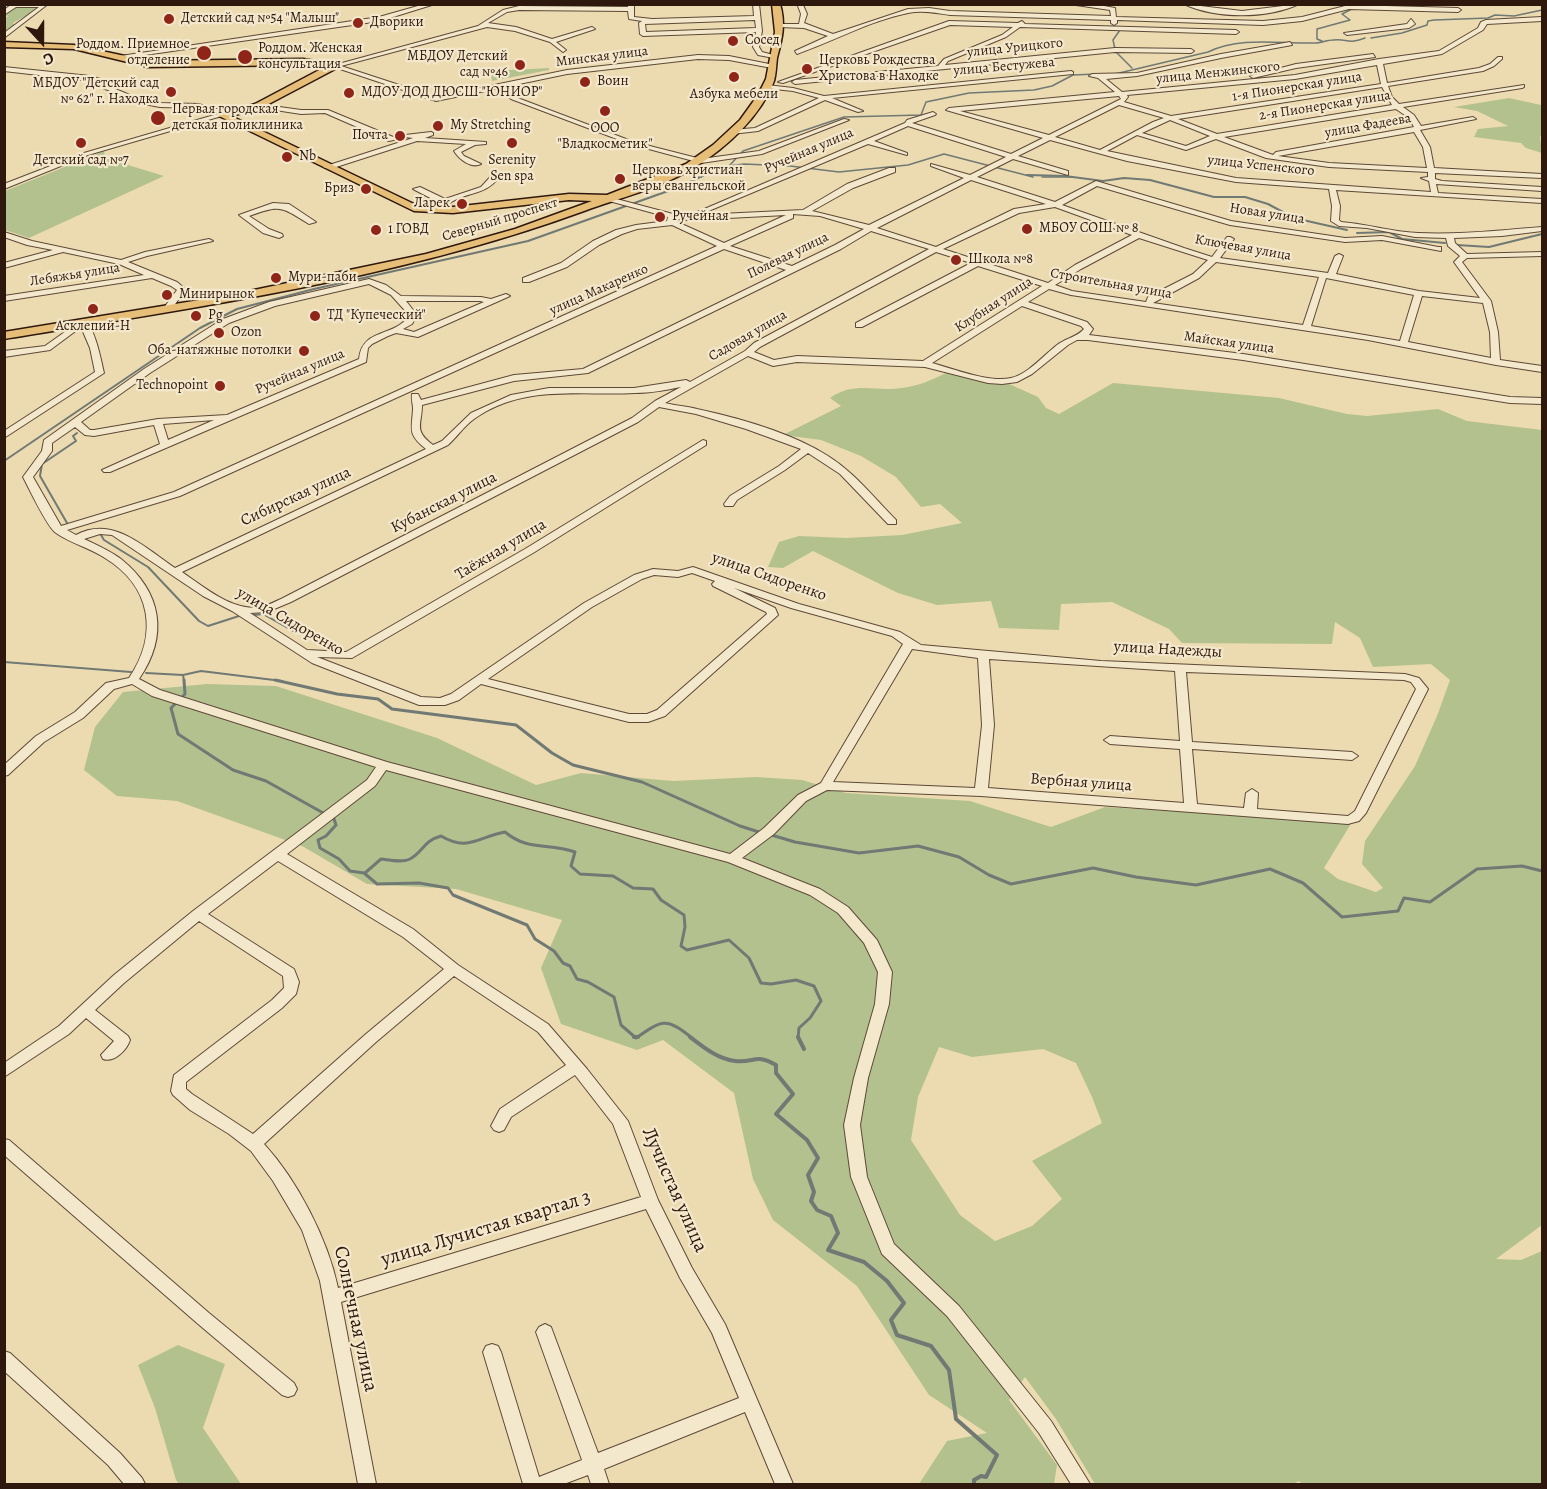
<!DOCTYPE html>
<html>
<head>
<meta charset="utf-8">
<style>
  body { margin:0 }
  #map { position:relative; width:1547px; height:1489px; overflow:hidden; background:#ecdbb1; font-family:Alegreya,serif }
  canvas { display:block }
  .frame { position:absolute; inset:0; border:6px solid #2e180e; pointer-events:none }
  .north { position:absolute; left:12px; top:12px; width:60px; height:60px; -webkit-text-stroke:4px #f3e8cc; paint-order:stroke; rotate:159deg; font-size:16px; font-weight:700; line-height:24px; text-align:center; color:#2e180e }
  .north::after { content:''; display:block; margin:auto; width:21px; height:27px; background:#2e180e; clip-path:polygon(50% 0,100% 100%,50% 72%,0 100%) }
</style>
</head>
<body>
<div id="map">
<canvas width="1547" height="1489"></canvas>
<div class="frame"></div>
<div class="north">С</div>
</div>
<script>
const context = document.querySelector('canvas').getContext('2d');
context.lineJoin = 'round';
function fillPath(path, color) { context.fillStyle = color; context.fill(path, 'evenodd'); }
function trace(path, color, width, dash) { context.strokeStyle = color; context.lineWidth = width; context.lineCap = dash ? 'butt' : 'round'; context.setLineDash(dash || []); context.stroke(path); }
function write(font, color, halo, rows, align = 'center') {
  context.font = font + ' Alegreya,serif'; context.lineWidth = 4.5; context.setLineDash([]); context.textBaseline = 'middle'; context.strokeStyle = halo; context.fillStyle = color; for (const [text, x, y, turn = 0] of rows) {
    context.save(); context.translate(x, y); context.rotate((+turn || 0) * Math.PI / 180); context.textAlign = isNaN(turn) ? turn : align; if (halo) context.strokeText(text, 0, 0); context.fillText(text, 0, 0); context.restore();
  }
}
const green = new Path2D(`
  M18 5 40 7C31 14 22 17 13 23L17 26 5 35 4 19 8 16 5 15Z
  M549 68V70L492 81 491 71Z
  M1509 98 1541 105 1542 134 1540 137 1542 153 1526 148 1521 143 1474 137 1478 129 1508 126 1477 111 1454 107Z
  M104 151 105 158 164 176 29 238 5 230V191Z
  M946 373 1007 383 1038 397 1046 408 1059 414 1113 383 1279 398 1347 414 1367 416 1438 409 1467 421 1542 430V1225L1496 1259 1521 1260 1542 1251V1484H1302L1299 1481 1293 1484H1095L1056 1419 1025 1377 1009 1400 1057 1465 1054 1484H919L947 1441 987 1433 929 1395 857 1286 773 1220 753 1179 734 1093 663 1040 637 1050 561 1024 541 968 562 920 456 889 367 884 302 846 177 801 117 796 84 770 95 727 123 692 207 684 276 686 437 738 536 785 581 773 673 781 756 777 802 780 846 793 970 801 1051 827 1105 807 1352 822 1324 868 1338 879 1376 892 1383 888 1362 864 1365 841 1415 766 1437 716 1450 680 1431 664 1373 667 1360 638 1335 622 1332 644 1182 643 1169 629 1112 602 1061 604 1059 630 999 628 991 601 937 605 898 593 813 551 783 568 768 567 779 542 799 536 846 538 902 535 962 523 940 504 921 507 896 477 861 456 821 440 783 435 841 406 830 398C854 381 875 392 902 388 918 386 932 380 946 373ZM939 1047 972 1057 1043 1049 1076 1063 1092 1097 1102 1123 1032 1161 1062 1199 1032 1226 995 1241 960 1215 911 1140 918 1097Z
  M178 1345 225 1364 203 1428 241 1484H179L176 1480 155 1408 138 1365Z`);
const streamFar3 = new Path2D(`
  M1371 38 1402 33 1427 25 1428 21 1434 20 1488 18 1495 15 1514 16 1542 10
  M1322 41 1317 39V29L1350 20 1342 14 1350 10
  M1115 49 1113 40 1120 30
  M1115 51 1132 68
  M1115 74 1208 52C1240 36 1281 44 1315 43 1321 43 1327 40 1333 40 1348 38 1346 45 1365 38
  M729 166 743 151 844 117 921 115 926 102 969 93 1034 90 1052 86 1073 75 1096 74
  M701 177 720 167 744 164 790 166 839 172 908 165 944 154 1033 177
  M1042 177H1071`);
const streamFar2 = new Path2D(`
  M1027 175 1065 176 1103 181 1124 178 1150 180 1214 197H1245L1268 204 1294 218 1347 230
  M1357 233 1389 232 1402 239 1445 243
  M1457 245 1489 247 1542 234
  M4 461 200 328 237 309 314 289 528 241 682 186 704 175
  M67 523 40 476 42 464 76 441 73 436 77 433
  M101 535 104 540 148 567 199 621 208 626 239 616
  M254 615 263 614 295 632
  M4 662 131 672
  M146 673 183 675 201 671 282 681
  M183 675 184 681`);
const streamFar1 = new Path2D(`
  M184 680 185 694 171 708 178 734 233 770 266 781 334 819 336 825 326 836 318 840 320 848 339 859 350 871 364 873 377 884 419 883 448 888 453 895 527 925 535 939 554 951 563 963 570 966 577 979 588 982 614 997 621 1025 636 1038C662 1020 666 1017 692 1038
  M275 680 337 694 378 699 392 709 516 725 552 753 573 765 642 782 740 826 762 833
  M768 834 795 842 859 853 918 846 959 857 989 875 1011 884 1093 868 1136 877 1196 885 1270 869 1303 883 1342 917 1398 911 1404 898 1430 902 1477 869 1522 866 1542 871
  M365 873 381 859C390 860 402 863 410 859 424 851 423 841 441 836 468 852 478 837 505 832 529 852 548 842 575 852L571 866 580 874 613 876 633 888 653 889 661 900 684 915 685 927 681 946 687 950 729 940 749 958 761 983 771 984 796 980 814 986 821 1001 810 1018 799 1028 798 1038`);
const stream = new Path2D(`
  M634 1037H638
  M690 1037C703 1047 718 1059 735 1061 755 1063 756 1053 776 1065V1073L793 1094 776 1114 807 1140 818 1158 808 1175 814 1192 811 1201 817 1210 831 1216 838 1233 828 1250 864 1262 887 1281 904 1303 891 1320 897 1335 931 1346 949 1370 956 1419 997 1455 986 1477 981 1476 974 1480V1484
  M798 1037 804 1049`);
const minor = new Path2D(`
  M12 4H48L4 38V33L39 7H16L4 15V10Z
  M425 4H435L380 21 117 59 114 57 379 17Z
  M628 4H634V17L652 19 754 16 753 4H759L762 31 759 47 762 52 777 56 774 58 758 55 753 47 756 32 643 36 640 34 639 23 642 21 629 19 628 11 519 10 507 12 488 23 516 27 552 39 592 27 595 29 556 42 566 50 563 52 550 42 515 31 487 27 341 66 436 97 567 70 698 55 729 56 774 65 772 68 729 60 698 59 567 74 519 84 511 91 515 97 634 142 701 159 759 151 844 119 849 120 762 154 701 163 630 144 511 99 504 91 509 86 436 101 331 66 478 26 503 10 519 6 628 7ZM755 20 756 28 646 32 645 24Z
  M800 4 803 5 807 14 804 23 833 34 908 9 929 8 950 11 1111 16 1110 10 1076 5 1036 4H1093L1115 8 1116 17 1263 21 1302 17 1349 5 1458 8 1461 10 1458 12 1349 9 1302 21 1263 25 1117 20V23L1114 25 1111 23V20L950 15C936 13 922 10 908 13 869 21 834 41 797 54L795 51 828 36 804 28 779 27 781 24H799L801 14 798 6Z
  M1184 4 1242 11 1299 4C1267 19 1216 19 1184 4Z
  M1542 17V21L1487 24 1483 30 1442 54 1383 64 1387 83 1479 68 1490 64 1498 57H1502V59L1494 66 1483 71 1388 86 1392 97 1399 104 1524 85V87L1522 88 1403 107 1414 115 1421 126 1473 117 1476 119 1420 130 1430 147 1434 168 1542 174V178L1435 173V179L1442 181 1542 187V191L1436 184 1438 193 1542 199V203L1336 190 1340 206 1339 220 1341 222C1367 224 1393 232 1418 233 1460 235 1501 230 1542 227V231L1502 236 1454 238 1455 243 1467 254 1542 252V256L1467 258 1462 262 1491 301 1498 332 1500 360 1542 366V372L1496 365 1368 340 1071 295 1049 289 1028 302 1087 322 1093 329 1089 335 1243 354 1510 397 1542 398V404L1510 403 1243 360 1088 340H1077L1068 345 1032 374 1017 382 1002 384 988 383 925 367 797 362 773 366 748 356 665 403C676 406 687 406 697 409 739 418 792 433 828 456 854 472 874 498 896 520V524H888L840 474 808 453 785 470 737 500 733 506H725L724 504 730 496 779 466 801 449 746 429 696 414 659 407 638 422 291 602 267 612 250 613 307 650 346 652 525 549 703 440 706 441V445L533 553 352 658 317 657 421 697 440 698 451 694 584 603 634 575 653 569 678 571 693 567 799 604 900 632 921 645 1101 661 1405 674 1419 678 1428 689 1366 813 1359 821 1348 824 981 796 827 790 806 801 774 834 742 858 820 889 848 907 877 940 892 972 889 1004 868 1078 860 1125 867 1177 894 1244 959 1306 1051 1421 1090 1484H1071L1039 1433 947 1316 882 1254 880 1249 851 1177 844 1125 854 1078 875 1004 878 972 864 943 838 913 810 895 728 862 386 770 375 786 287 854 413 929 458 965 548 1024 587 1069 628 1121 658 1200 692 1268 725 1324 793 1484H775L745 1412 604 1469 609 1484H591L588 1475 564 1484H523L483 1352 486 1346 492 1344 498 1346 501 1352 539 1477 582 1460 536 1332 539 1327 545 1324 551 1327 598 1453 739 1398 712 1333 680 1278 646 1209 341 1302 376 1484H358L320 1281 302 1230 273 1181 251 1151 229 1134 190 1110 173 1095 171 1091 174 1075 272 1000 284 988 283 976 199 921 124 983 95 1010 128 1036 130 1040C127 1050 114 1063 103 1059L101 1055 114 1041 86 1018 69 1034 4 1077V1063L59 1026 114 975 193 911 367 780 376 767 152 696 132 684 114 689 83 718 44 742 8 775 4 776V765L36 736 75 712 106 683 129 678C159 634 151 586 105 558 90 548 70 543 56 533 47 527 29 488 23 477L42 451 44 440 144 369 223 319 269 302 369 279 386 285 401 296 481 297 491 299 506 294 510 296 418 337 396 333 388 336 372 344 368 348 366 362 110 472H104L102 470 160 444 154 425 94 436 85 435 75 427 52 443V451L33 477 61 526 174 492 717 246 672 225 637 229 622 234 599 245 567 267 529 282H523V278L561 263 593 241 616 230 636 225 667 221 668 217 609 201V197L673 214 688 216 905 123 907 120 933 112 936 114 935 115 912 123 1011 154 1043 138 946 110 949 108 1115 92 1098 78 1089 76 1092 74 1137 73 1221 54 1290 42 1292 45 1221 58 1137 76 1106 79 1122 92 1295 75 1379 59 1439 51 1478 28 1481 22 1486 20ZM1377 65 1381 84 1171 116 1124 102 1128 97 1127 95 1295 79ZM1382 87 1392 105 1217 134 1178 119ZM1119 96 1121 99 1049 135 960 111ZM1119 105 1164 118 1153 122 1100 150 1055 137ZM1396 109 1409 118 1414 127 1276 152 1273 155 1224 137ZM1170 120 1210 136 1186 146 1142 133ZM908 126 1006 157 970 175 931 164V166L964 178 869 225 812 211 853 188 895 172V168H889L847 184 803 210 699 215 868 144 907 155V153L874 141ZM1414 132 1423 147 1427 168 1329 163 1278 156ZM1137 135 1186 150 1216 139 1266 158 1329 167 1428 172V177L1421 178 1429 181 1431 192 1236 178 1107 151ZM1050 140 1127 161 1236 182 1329 189 1332 206 1331 221 1339 226 1367 228 1415 237 1446 238 1448 246 1460 256 1454 262 1480 298 1419 291 1336 274 1343 256 1339 254 1335 256 1328 273 1220 258 1234 239 1230 237H1227L1212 257 1184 248 1062 205 1097 186 1230 225 1345 242 1382 240 1441 251V247H1438L1382 236 1345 238 1231 221 1096 181 1055 202 977 177 1013 159 1068 175V171L1018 156ZM971 180 1046 204 1014 209 936 247 877 228ZM1055 207 1132 235 1075 265 1048 283 943 249 1019 213ZM793 214 820 216 864 229 835 245 792 266 730 246 793 218ZM786 215 724 243 675 221V219L689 220ZM871 231 929 249 754 343 745 351 690 382 686 380 634 388H549L511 395 471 413 442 441 433 445C413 430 422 425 422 405L514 381 588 373 841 249ZM1139 238 1208 260 1193 274 1148 297 1146 302 1072 291 1055 285 1081 269ZM724 249 786 270 583 369 514 375 421 400 418 394H412C411 399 413 403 413 409 412 429 407 434 426 449L175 568C145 548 113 515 76 535L67 530 180 496ZM936 252 971 263 856 323V327H862L978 266 1042 286 923 361 797 356 774 360 754 352 760 347ZM1216 262 1319 277 1303 325 1153 303 1199 278ZM1326 278 1414 295 1400 341 1311 326ZM369 284 391 295 409 315C396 338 362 327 359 359L227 415 158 419 94 430H90L81 422 150 373 229 323 275 306ZM1422 296 1483 303 1490 332 1491 358 1408 342ZM406 301H480L484 302 414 332 403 329 412 324 417 315ZM1022 306 1081 326 1084 329C1077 337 1066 338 1057 345 1043 356 1028 374 1011 378 989 383 954 369 932 363ZM681 387 655 401 632 418 283 598C276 601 269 605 261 607 233 612 204 587 182 572L448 445C457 437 464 426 474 419 523 384 580 396 635 393 650 393 666 390 681 387ZM214 420 168 440 163 424ZM100 534 112 535 203 596 232 611 312 663 419 705H445L459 700 481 684 629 722H648L665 716 778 615 775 608 734 588 791 608 892 636 903 644 821 783 798 795 764 828 730 854 387 762 160 690 139 679C169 636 162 592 121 559 110 551 97 545 84 539ZM692 573 715 581 712 584 713 586 766 612 767 614 657 710 647 714H629L488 679 592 607 642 579 654 575 678 577ZM912 649 978 658 982 725 975 788 833 782ZM989 659 1175 671 1180 741 1110 736 1104 740 1110 744 1180 749 1184 803 988 788 994 725ZM1186 672 1404 680 1411 682 1416 689 1355 811 1348 816 1257 809 1258 793 1252 789 1246 793 1244 808 1197 804 1192 749 1352 760 1358 756 1352 752 1192 742ZM278 861 403 937 444 969 366 1034 253 1134 192 1094 186 1089V1082L282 1008 296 994 299 982 294 969 208 914ZM454 976 538 1032 566 1065 500 1109 491 1126 494 1130 499 1132 504 1130 511 1117 575 1075 613 1124 641 1197 338 1288C328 1239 297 1180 264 1144L376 1042Z
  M1411 19 1415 24 1409 28 1347 35 1344 33 1407 24Z
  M949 21 1018 23 1022 21 1025 24 1236 30 1239 32 1236 34 1020 27 1006 37 948 61 945 65 1115 48 1191 49 1194 51 1191 53 1115 52 795 84 792 82 795 80 938 66 944 59 1002 35 1013 27 950 25 783 83 778 82Z
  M1373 54 1375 57 1296 68 1253 78 1250 76 1296 64Z
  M4 67 90 76 104 80 108 86 142 100 160 103 198 104 232 113 88 155 4 189V184L84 153 221 113 198 108 160 107 139 103 103 88 99 82 4 71Z
  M1071 71 1073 72V74L832 98 863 111 858 112 825 100 758 131 732 134 729 132 732 130 755 128 819 98 793 91 765 88 764 87 767 85 793 88 824 96Z
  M258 104 301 110H328L398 139 389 141 325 113 301 114 256 107V105Z
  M431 132 433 133V135L425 138 486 142V144L475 145 461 152 464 156 481 164C471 169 459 159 454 151L466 144 417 141 330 169 323 167 413 138 405 137V135Z
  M492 175 499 177C487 194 470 192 453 201 447 204 443 209 438 212L434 210 440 203 413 189 420 187 445 199 481 187Z
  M273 203 289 204 316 222 309 224C280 206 281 205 249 216L269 229 282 234 283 236 279 238 263 233 239 215Z
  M4 232 32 241 121 260 145 252 209 239 213 241 147 256 128 262 177 282 184 288V292L170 311H167L163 309 177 290 171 286 152 278 4 301V296L144 275 119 264 63 252 4 268V263L53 250 27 245 4 237Z
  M83 319C95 326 101 360 104 373L4 438V431L95 372 90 348 81 327 50 350 4 357V351L45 346Z
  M4 1139 9 1140 209 1313 294 1383 297 1389 294 1395 288 1397 282 1395 197 1323 4 1155Z
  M4 1351 10 1353 120 1453 142 1478 145 1484H124L108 1465 4 1371Z`);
const major = new Path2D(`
  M772 4H780C786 24 782 39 777 58 776 66 776 74 774 81 761 116 726 148 695 167 664 187 619 198 584 211 398 279 199 307 4 339V332L230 295 426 254 515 229 592 201 569 200 453 213 414 211 217 115 255 104 325 67 303 65 148 67 74 49 4 47V42L74 45 148 61 303 59 337 64V68L261 108 231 116 416 205 453 207 569 194 607 195 686 164 713 145 740 120 758 95 766 79 775 32Z`);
const markers = [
  [169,19,6,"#8f2418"],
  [358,23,6,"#8f2418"],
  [733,41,6,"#8f2418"],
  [204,53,8,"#8f2418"],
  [245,57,8,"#8f2418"],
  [520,65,6,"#8f2418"],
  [807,69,6,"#8f2418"],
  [734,77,6,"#8f2418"],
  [585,82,6,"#8f2418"],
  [171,92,6,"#8f2418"],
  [349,93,6,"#8f2418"],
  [605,111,6,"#8f2418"],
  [158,118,8,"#8f2418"],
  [438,126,6,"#8f2418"],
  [400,136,6,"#8f2418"],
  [81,143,6,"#8f2418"],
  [512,143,6,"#8f2418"],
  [287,157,6,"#8f2418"],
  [620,179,6,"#8f2418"],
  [366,189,6,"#8f2418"],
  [462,204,6,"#8f2418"],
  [660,217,6,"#8f2418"],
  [1027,229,6,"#8f2418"],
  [376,230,6,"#8f2418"],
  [956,260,6,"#8f2418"],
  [276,278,6,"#8f2418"],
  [167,295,6,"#8f2418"],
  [93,309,6,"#8f2418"],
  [196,316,6,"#8f2418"],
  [315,316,6,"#8f2418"],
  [219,333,6,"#8f2418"],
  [304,351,6,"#8f2418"],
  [220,386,6,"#8f2418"]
];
const farPoinames = [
  ["Детский сад №54 \"Малыш\"",181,19],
  ["Дворики",370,23],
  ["Сосед",745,41],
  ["Роддом. Приемное",190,45,"right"],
  ["отделение",190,61,"right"],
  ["Роддом. Женская",258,49],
  ["консультация",258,65],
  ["МБДОУ Детский",508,57,"right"],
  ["сад №46",508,73,"right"],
  ["Церковь Рождества",819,61],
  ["Христова в Находке",819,77],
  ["Воин",597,82],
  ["МБДОУ \"Детский сад",159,84,"right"],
  ["№ 62\" г. Находка",159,100,"right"],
  ["МДОУ ДОД ДЮСШ \"ЮНИОР\"",361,93],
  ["Азбука мебели",734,95,"center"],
  ["Первая городская",172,110],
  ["детская поликлиника",172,126],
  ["My Stretching",450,126],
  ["ООО",605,129,"center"],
  ["\"Владкосметик\"",605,145,"center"],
  ["Почта",388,136,"right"],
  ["Nb",299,157],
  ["Детский сад №7",81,161,"center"],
  ["Serenity",512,161,"center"],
  ["Sen spa",512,177,"center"],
  ["Церковь христиан",632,171],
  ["веры евангельской",632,187],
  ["Бриз",354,189,"right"],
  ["Ларек",450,204,"right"],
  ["Ручейная",672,217],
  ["МБОУ СОШ № 8",1039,229],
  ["1 ГОВД",388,230],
  ["Школа №8",968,260],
  ["Мури-паби",288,278],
  ["Минирынок",179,295],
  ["Pg",208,316],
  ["ТД \"Купеческий\"",327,316],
  ["Асклепий-Н",93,327,"center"],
  ["Ozon",231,333],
  ["Оба-натяжные потолки",292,351,"right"],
  ["Technopoint",208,386,"right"]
];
const farStreetnames = [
  ["улица Урицкого",1015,48,-6],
  ["Минская улица",602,57,-7],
  ["улица Бестужева",1004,67,-5],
  ["улица Менжинского",1218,73,-6],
  ["1-я Пионерская улица",1297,87,-9],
  ["2-я Пионерская улица",1325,106,-9],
  ["улица Фадеева",1368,126,-10],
  ["Ручейная улица",809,151,-23],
  ["улица Успенского",1261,166,6],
  ["Новая улица",1267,214,9],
  ["Северный проспект",500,220,-17],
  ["Ключевая улица",1243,248,10],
  ["Полевая улица",788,256,-26],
  ["Лебяжья улица",75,275,-9],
  ["Строительная улица",1111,284,10],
  ["улица Макаренко",599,290,-24],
  ["Клубная улица",994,305,-33],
  ["Садовая улица",748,336,-30],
  ["Майская улица",1229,343,8],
  ["Ручейная улица",300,372,-23]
];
const streetNames = [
  ["Сибирская улица",296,497,-25],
  ["Кубанская улица",444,503,-27],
  ["Таёжная улица",501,550,-31],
  ["улица Сидоренко",769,577,19],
  ["улица Сидоренко",290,622,30],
  ["улица Надежды",1168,650,3],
  ["Вербная улица",1081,783,4]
];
const nearStreetnames = [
  ["Лучистая улица",674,1190,66],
  ["улица Лучистая квартал 3",486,1229,-17],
  ["Солнечная улица",355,1319,78]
];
fillPath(green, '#b3c18f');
trace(streamFar3, '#707973', 1.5);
trace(streamFar2, '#707973', 2);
trace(streamFar1, '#707973', 3);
trace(stream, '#707973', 4);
trace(minor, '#5e4937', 2);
trace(major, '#2e180e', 3);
fillPath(minor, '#f3e8cc');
fillPath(major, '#e6be78');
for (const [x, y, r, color] of markers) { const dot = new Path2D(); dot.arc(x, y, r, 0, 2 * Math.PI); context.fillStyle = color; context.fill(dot); trace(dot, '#f3e8cc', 2); }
write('14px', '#2e180e', '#f3e8cc', farPoinames, 'left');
write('14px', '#2e180e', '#f3e8cc', farStreetnames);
write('16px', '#2e180e', '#f3e8cc', streetNames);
write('20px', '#2e180e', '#f3e8cc', nearStreetnames);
</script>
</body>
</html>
